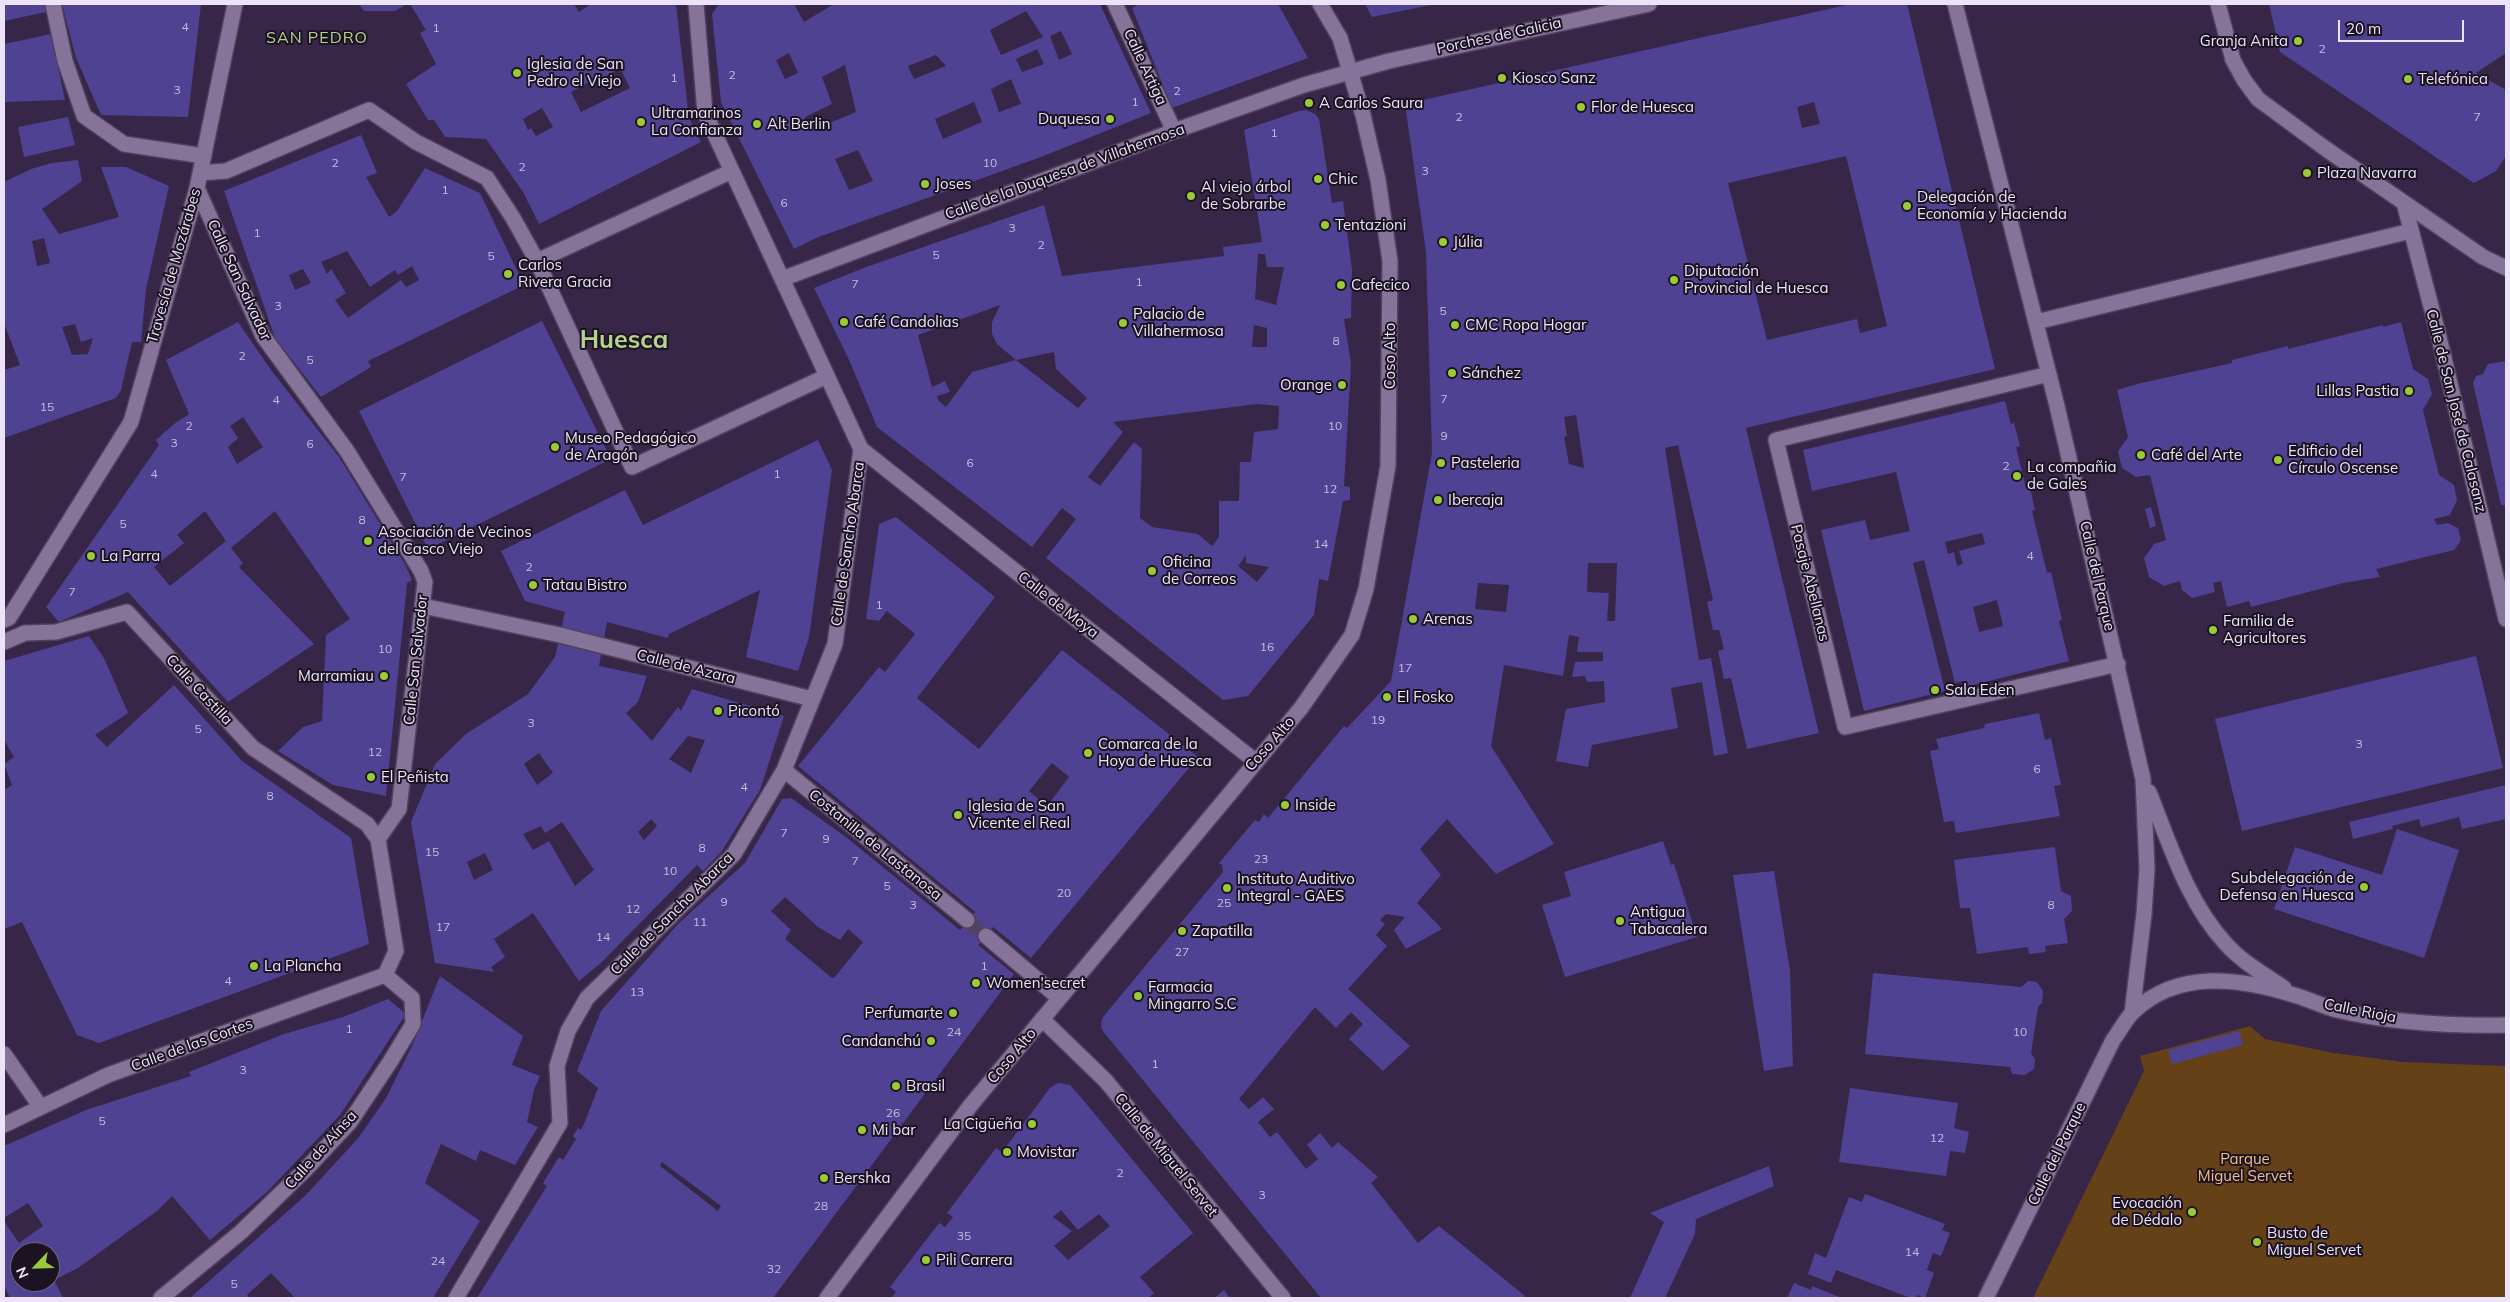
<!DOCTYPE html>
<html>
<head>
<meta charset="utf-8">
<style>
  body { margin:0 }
  #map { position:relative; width:2510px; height:1302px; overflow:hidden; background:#372647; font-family:Mulish,sans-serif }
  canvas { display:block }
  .frame { position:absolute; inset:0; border:5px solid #ede3f8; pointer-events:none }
  .north { position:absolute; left:10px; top:1242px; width:50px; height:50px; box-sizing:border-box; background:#1b1322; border:1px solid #6f6678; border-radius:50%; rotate:246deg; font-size:14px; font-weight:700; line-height:20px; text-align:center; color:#ede3f8 }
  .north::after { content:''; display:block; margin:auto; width:18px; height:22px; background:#98cb37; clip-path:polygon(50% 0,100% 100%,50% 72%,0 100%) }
  .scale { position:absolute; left:2338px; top:20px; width:126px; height:22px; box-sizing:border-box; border:2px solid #ede3f8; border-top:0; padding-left:6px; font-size:15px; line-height:18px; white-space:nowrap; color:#ede3f8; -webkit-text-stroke:4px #1b1322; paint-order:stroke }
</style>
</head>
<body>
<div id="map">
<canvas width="2510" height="1302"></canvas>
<div class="frame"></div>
<div class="north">N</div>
<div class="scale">20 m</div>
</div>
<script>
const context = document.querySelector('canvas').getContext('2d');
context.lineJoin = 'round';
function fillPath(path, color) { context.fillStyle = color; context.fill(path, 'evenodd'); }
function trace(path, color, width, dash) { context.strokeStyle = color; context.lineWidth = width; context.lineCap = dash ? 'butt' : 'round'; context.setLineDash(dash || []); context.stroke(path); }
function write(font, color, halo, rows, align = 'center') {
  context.font = font + ' Mulish,sans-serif'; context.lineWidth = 4; context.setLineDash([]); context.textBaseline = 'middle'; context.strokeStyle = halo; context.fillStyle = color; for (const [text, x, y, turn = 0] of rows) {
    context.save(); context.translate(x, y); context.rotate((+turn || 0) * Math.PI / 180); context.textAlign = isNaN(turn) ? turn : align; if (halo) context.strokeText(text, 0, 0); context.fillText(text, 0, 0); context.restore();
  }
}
const green = new Path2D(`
  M2250 1026 2265 1039 2334 1053 2403 1062 2506 1066V1298H2033L2144 1071 2140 1056Z`);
const building = new Path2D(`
  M4 4H44L46 12 4 21Z
  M62 4H201L188 117 101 115 76 58Z
  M359 4H407L395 11H364Z
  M410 4H574L579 12 591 4H676L689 118 701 142 539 224 523 192 486 139 445 137 434 120H428L406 84 436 64 420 33 426 30ZM620 68 630 88 581 112 571 92 596 78 598 81ZM542 108 553 127 536 136 531 128 528 130 523 119Z
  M719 4H794L804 22 834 4H1100L1151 113 1041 157 816 238 794 249 721 102 712 14ZM1026 11 1043 37 1001 55 990 30ZM1061 31 1072 54 1059 60 1050 36ZM1037 49 1044 64 1022 72 1016 59ZM789 53 798 73 785 79 776 60ZM936 55 946 66 914 79 908 66ZM845 65 856 112 832 122 808 128 805 117 832 104 822 77ZM1011 79 1021 104 999 112 991 89ZM974 102 982 122 943 139 935 119ZM858 150 873 181 849 190 835 159Z
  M1135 4H1278L1308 58 1172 108 1132 8 1136 6Z
  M1365 4H1431V5L1372 17Z
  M1851 4H1907L1995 369 1746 428 1819 733 1747 749 1731 678 1724 679 1718 651 1724 649 1719 630H1713L1707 602 1713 600 1678 445 1665 448 1699 660 1711 658 1728 753 1714 756 1702 682 1671 688 1678 728 1592 745 1588 767 1556 761 1566 709 1605 702 1604 681 1587 682 1585 676 1572 677 1575 662 1603 661V652H1577L1579 637 1569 635 1563 676 1504 665 1491 746 1554 844 1496 874 1447 819 1420 849 1441 875 1417 903 1442 929 1406 949 1394 930 1405 917 1386 914 1380 920 1385 924 1376 935 1387 946 1348 989 1410 1046 1383 1071 1349 1039 1363 1024 1351 1012 1336 1028 1315 1007 1239 1099 1249 1109 1263 1097 1274 1109 1258 1122 1270 1137 1277 1132 1306 1169 1318 1159 1307 1145 1320 1133 1332 1148 1338 1142 1378 1177 1371 1183 1418 1243 1439 1226 1525 1296 1522 1298H1321L1102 1030 1101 1023 1103 1017 1223 872 1222 865 1219 863 1255 820 1259 822 1264 814 1268 818 1344 726 1347 728 1391 681 1432 453 1426 252 1405 104ZM1814 102 1820 124 1802 128 1797 107ZM1846 156 1887 326 1860 333 1857 319 1767 340 1728 183ZM1576 415 1579 434 1584 468 1569 464 1564 437 1567 436 1564 417ZM1588 563H1617L1615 621H1607L1609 593 1587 592ZM1478 583 1509 585 1506 612 1475 609Z
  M2269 4H2506V53L2476 73 2506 90V156L2496 171 2474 183 2280 52Z
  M51 34 65 100 4 102V44Z
  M1306 110 1315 114 1319 119 1332 203 1343 201 1352 270 1351 318 1344 319 1351 364 1344 486 1350 487V500L1343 501 1328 581 1319 579 1314 615 1248 696 1223 700 1046 558 1076 519 1062 508 1032 547 877 427 850 362 814 288 866 267 1044 205 1062 276 1224 256 1223 247 1262 242 1244 130 1299 111ZM1258 254H1265L1267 267H1284L1276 305 1255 299ZM1000 305 992 322V334L997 344 1016 360 972 372 946 407 938 400 937 396 950 392 945 381 932 387 918 335ZM1254 325 1267 328V347H1252ZM1054 352 1056 369 1087 398 1078 408 1016 360ZM1257 404 1279 406 1278 429 1254 432 1251 462H1240L1239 501H1219V537L1212 546 1198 534 1152 527 1140 518 1142 449 1134 442 1100 486 1088 477 1123 432 1113 422ZM1246 555V563L1269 567 1257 582 1238 566Z
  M68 117 75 145 24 157 18 127Z
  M361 135 377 173 366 177 389 217 397 211 425 168 480 193 524 285 368 361 371 367 321 397 275 338 224 191ZM347 251 370 287 395 270 398 275 412 266 419 280 406 287 401 280 348 318 335 300 346 293 331 269 327 274 321 262ZM303 269 311 283 295 290 289 275Z
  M78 160 82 181 42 209 59 234 119 217 101 167H126L169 186 146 289 141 342H132L121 390 116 398 4 438V370L20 365 4 323V182L31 169 52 163ZM44 238 50 263 37 266 32 241ZM75 324 81 342 93 338 88 354 72 355 62 327Z
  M542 321 611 459 428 549 359 411Z
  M238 322 271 370 339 457 406 566 412 580 407 583 386 796 333 785 278 751 303 727 322 721 326 635 350 619 275 511 231 548 243 563 239 567 314 644 228 702 128 592 59 622 46 607 159 445 156 440 174 424 189 414 166 360ZM243 417 263 447 237 464 228 447 238 438 230 426ZM205 511 226 541 170 586 154 567 184 543 177 535Z
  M2401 322 2413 369 2428 379 2432 394 2423 410 2439 475 2454 485 2457 500 2450 515 2434 519 2437 525 2448 523 2458 528 2461 540 2454 550 2376 569 2380 577 2343 583 2251 607 2249 601 2227 607 2221 581 2213 583 2215 592 2192 598 2182 590 2180 581 2164 586 2149 577 2144 558 2154 544 2166 540 2150 475 2136 477 2122 468 2118 451 2128 437 2117 390 2137 384 2232 363V360L2288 346V349L2383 325V327Z
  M2506 361V505H2501L2473 383 2476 376 2483 374 2488 364Z
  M2005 401 2011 424 2014 423 2020 446 2016 447 2026 488 2030 487 2035 510 2032 511 2047 573 2051 572 2062 620 2059 621 2069 661 1965 687 1963 681 1955 683 1924 560 1913 563 1945 691 1864 711 1821 530 1865 520 1870 540 1910 531 1896 472 1812 491 1803 450ZM1982 533 1985 544 1959 551 1963 564 1957 566 1954 552 1948 554 1945 542ZM1997 600 2003 626 1979 632 1973 607Z
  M818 440 832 470 809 637 798 671 746 657 760 590 669 634 668 638 607 622 599 666 647 676 638 702 626 713 652 741 678 707 681 711 692 689 784 716 760 790 722 851 703 871 697 865 602 962 579 981 533 913 494 939 505 957 491 967 494 972 435 963 411 822 435 764 466 734 528 694 555 657 565 612 525 601 501 551 625 490 643 525ZM688 736 705 740 691 773 669 759ZM539 753 553 773 537 785 524 764ZM651 819 657 826 644 840 638 832ZM562 822 594 870 575 886 549 841 533 850 523 834 541 826 545 833ZM485 853 493 870 474 880 467 862Z
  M2151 507 2156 526 2150 528 2145 509Z
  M896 517 995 597 917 698 979 749 1062 650 1198 757 1031 958 993 927 978 945 1014 974 773 1298H477L547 1186 543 1183 559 1157 563 1160 576 1139 573 1136 578 1128 581 1130 584 1124 598 1088 577 1071 601 1011 679 923 745 863 782 799 791 798 846 837 960 930 975 912 798 766 879 667 885 672 915 634 887 611 879 621 866 619 879 524ZM1052 763 1069 777 1047 806 1029 791ZM785 897 818 927 840 940 848 929 863 942 835 977 832 978 785 939 791 930 771 911ZM662 1162 721 1206 718 1211 660 1166Z
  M89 636 104 658 128 713 95 735 107 747 174 685 242 761 351 838 369 944 99 1043 77 1035 22 922 4 929V790L12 785 4 764 14 757 4 740V661Z
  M2476 656 2503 768 2242 831 2215 719Z
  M2039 713 2045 740 2051 738 2061 785 2054 786 2060 816 1956 833 1954 821 1944 822 1930 751 1939 749 1936 739 1984 728 1985 724Z
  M2506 785V819L2462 829 2459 817 2421 827 2419 819 2392 826 2393 829 2353 839 2349 822Z
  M2397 829 2459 850 2424 958 2274 909 2295 847 2382 875Z
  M1663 841 1671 865 1674 864 1697 937 1565 977 1542 905 1571 896 1564 872Z
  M2055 847 2061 891 2071 896 2072 911 2064 919 2068 943 2045 946 2046 952 2029 954 2028 947 1977 954 1970 908H1960L1954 860Z
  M1774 871 1790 971 1793 1066 1764 1071 1733 875Z
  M1873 973 2021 987 2028 981 2037 982 2043 991 2042 1003 2038 1007 2031 1054 2035 1059 2034 1069 2025 1075 2012 1074 2010 1067 1865 1054Z
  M440 976 523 1036 512 1065 540 1076 534 1090 527 1122 538 1127 515 1165 480 1150 476 1161 441 1144 425 1183 480 1221 433 1298H295L271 1273 247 1295 250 1298H190L306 1195 359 1137 386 1098 412 1046Z
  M388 999 406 1014 340 1115 267 1192 210 1240 172 1196 157 1211 78 1268 54 1280 63 1298H10L4 1286V1221L19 1243 43 1226 28 1203 4 1218V1146L86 1110 191 1076 189 1072 284 1034 343 1017ZM20 1252H50V1282H20Z
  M2239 1031 2243 1045 2172 1064 2168 1050Z
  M1058 1083 1070 1085 1084 1101 1193 1233 1140 1277 1154 1293 1148 1298H891L896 1292 890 1287 939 1223 945 1227 953 1217 947 1213 996 1148 1002 1152 1050 1088ZM1061 1210 1078 1230 1099 1214 1110 1226 1068 1260 1054 1246 1072 1231 1053 1217Z
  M1850 1088 1958 1103 1954 1128 1969 1132 1965 1153 1950 1151 1946 1176 1839 1162Z
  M1769 1166 1774 1186 1696 1219 1695 1234 1665 1298H1630L1664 1222 1650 1213Z
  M1865 1194 1945 1224 1942 1230 1950 1233 1941 1256 1933 1253 1927 1270 1934 1273 1925 1298 1917 1295 1916 1298H1911L1836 1270 1831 1283 1808 1274 1815 1253 1826 1258 1849 1197 1862 1202Z
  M1794 1283 1811 1290 1812 1286 1842 1298H1787Z
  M1224 1290 1230 1298H1214Z`);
const minorTunnel = new Path2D(`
  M967 920 986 936`);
const minor = new Path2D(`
  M53 4 65 61 84 116 124 144 204 156
  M1115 4 1174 131
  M1955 4 2057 406 2143 779 2147 869 2144 914 2132 1013
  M2218 4 2233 60 2244 80 2258 99 2326 149 2483 257 2506 268
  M732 171 537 261 632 467 827 376
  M200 173 226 171 369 110 416 142 487 178 513 218 537 261
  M197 188 263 336 347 451 421 571 425 582 399 809 378 839 396 951 385 975
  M2404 203 2438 333 2506 619
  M782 279 1174 131 1304 85 1389 61 1649 4
  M2036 322 2411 231
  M2049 374 1776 440 1845 727 2118 664
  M861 449 1255 761
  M423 606 560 635 812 699
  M4 620 9 618 131 422 197 188 235 4
  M4 642 25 633 56 632 127 612 253 748 367 824 378 839
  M784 770 967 920
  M2149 792C2170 844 2187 902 2226 944 2242 962 2264 974 2284 988
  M986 936 1059 998
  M1042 1019 1106 1081 1283 1298
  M4 1054 40 1106
  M4 1125 108 1075 385 975
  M161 1298 241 1232 305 1170 350 1122 390 1062 413 1024 412 998 385 975
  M456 1298 560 1123 557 1066 568 1031 587 998 734 854 784 770 835 644 861 449 705 113 696 4
  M827 1298 970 1106 1301 708 1352 635 1366 589 1388 466 1390 261 1378 180 1363 115 1340 38 1320 4
  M1986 1298 2113 1040C2120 1031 2125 1020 2133 1012 2178 969 2240 978 2294 995 2308 999 2322 1006 2337 1010 2391 1023 2450 1026 2506 1025`);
const markers = [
  [2298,41,5,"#98cb37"],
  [517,73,5,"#98cb37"],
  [1502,78,5,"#98cb37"],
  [2408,79,5,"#98cb37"],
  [1309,103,5,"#98cb37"],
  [1581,107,5,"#98cb37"],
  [1110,119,5,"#98cb37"],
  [641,122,5,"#98cb37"],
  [757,124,5,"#98cb37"],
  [2307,173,5,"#98cb37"],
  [1318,179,5,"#98cb37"],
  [925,184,5,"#98cb37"],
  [1191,196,5,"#98cb37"],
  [1907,206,5,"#98cb37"],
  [1325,225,5,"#98cb37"],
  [1443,242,5,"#98cb37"],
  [508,274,5,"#98cb37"],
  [1674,280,5,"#98cb37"],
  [1341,285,5,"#98cb37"],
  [844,322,5,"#98cb37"],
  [1123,323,5,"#98cb37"],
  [1455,325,5,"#98cb37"],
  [1452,373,5,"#98cb37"],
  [1342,385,5,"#98cb37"],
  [2409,391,5,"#98cb37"],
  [555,447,5,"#98cb37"],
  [2141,455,5,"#98cb37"],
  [2278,460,5,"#98cb37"],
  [1441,463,5,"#98cb37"],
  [2017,476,5,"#98cb37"],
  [1438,500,5,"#98cb37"],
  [368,541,5,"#98cb37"],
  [91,556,5,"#98cb37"],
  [1152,571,5,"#98cb37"],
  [533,585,5,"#98cb37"],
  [1413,619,5,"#98cb37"],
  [2213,630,5,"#98cb37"],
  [384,676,5,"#98cb37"],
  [1935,690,5,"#98cb37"],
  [1387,697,5,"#98cb37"],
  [718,711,5,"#98cb37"],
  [1088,753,5,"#98cb37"],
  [371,777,5,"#98cb37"],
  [1285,805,5,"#98cb37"],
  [958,815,5,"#98cb37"],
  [2364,887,5,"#98cb37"],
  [1227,888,5,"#98cb37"],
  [1620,921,5,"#98cb37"],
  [1182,931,5,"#98cb37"],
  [254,966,5,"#98cb37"],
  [976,983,5,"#98cb37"],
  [1138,996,5,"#98cb37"],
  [953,1013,5,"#98cb37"],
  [931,1041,5,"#98cb37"],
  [896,1086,5,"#98cb37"],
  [1032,1124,5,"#98cb37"],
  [862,1130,5,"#98cb37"],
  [1007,1152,5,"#98cb37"],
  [824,1178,5,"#98cb37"],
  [2192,1212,5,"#98cb37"],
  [2257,1242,5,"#98cb37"],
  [926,1260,5,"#98cb37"]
];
const numberNames = [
  ["4",185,27],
  ["1",436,28],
  ["2",2322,49],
  ["2",732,75],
  ["1",674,78],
  ["3",177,90],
  ["2",1177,91],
  ["1",1135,102],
  ["2",1459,117],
  ["7",2477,117],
  ["1",1274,133],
  ["2",335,163],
  ["10",990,163],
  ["2",522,167],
  ["3",1425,171],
  ["1",445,190],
  ["6",784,203],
  ["3",1012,228],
  ["1",257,233],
  ["2",1041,245],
  ["5",936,255],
  ["5",491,256],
  ["1",1139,282],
  ["7",855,284],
  ["3",278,306],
  ["5",1443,311],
  ["8",1336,341],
  ["2",242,356],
  ["5",310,360],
  ["7",1444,399],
  ["4",276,400],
  ["15",47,407],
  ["2",189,426],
  ["10",1335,426],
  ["9",1444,436],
  ["3",174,443],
  ["6",310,444],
  ["6",970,463],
  ["2",2006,466],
  ["4",154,474],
  ["1",777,474],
  ["7",403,477],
  ["12",1330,489],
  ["8",362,520],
  ["5",123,524],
  ["14",1321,544],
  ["4",2030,556],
  ["2",529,567],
  ["7",72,592],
  ["1",879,605],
  ["16",1267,647],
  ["10",385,649],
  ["17",1405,668],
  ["19",1378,720],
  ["3",531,723],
  ["5",198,729],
  ["3",2359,744],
  ["12",375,752],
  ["6",2037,769],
  ["4",744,787],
  ["8",270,796],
  ["7",784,833],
  ["9",826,839],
  ["8",702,848],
  ["15",432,852],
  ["23",1261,859],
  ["7",855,861],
  ["10",670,871],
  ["5",887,886],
  ["20",1064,893],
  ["9",724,902],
  ["25",1224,903],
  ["3",913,905],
  ["8",2051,905],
  ["12",633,909],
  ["11",700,922],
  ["17",443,927],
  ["14",603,937],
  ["27",1182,952],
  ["1",984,966],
  ["4",228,981],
  ["13",637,992],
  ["1",349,1029],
  ["24",954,1032],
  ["10",2020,1032],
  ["1",1155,1064],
  ["3",243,1070],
  ["26",893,1113],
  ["5",102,1121],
  ["12",1937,1138],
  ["2",1120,1173],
  ["3",1262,1195],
  ["28",821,1206],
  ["35",964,1236],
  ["14",1912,1252],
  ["24",438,1261],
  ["32",774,1269],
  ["5",234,1284]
];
const streetNames = [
  ["Porches de Galicia",1499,36,-12],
  ["Calle Artiga",1145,67,65],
  ["Calle de la Duquesa de Villahermosa",1065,172,-20],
  ["Travesía de Mozárabes",174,266,-74],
  ["Calle San Salvador",239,280,65],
  ["Coso Alto",1390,356,-90],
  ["Calle de San José de Calasanz",2456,411,76],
  ["Calle de Sancho Abarca",848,544,-82],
  ["Calle del Parque",2097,576,77],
  ["Pasaje Abellanas",1810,583,76],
  ["Calle de Moya",1058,605,38],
  ["Calle San Salvador",416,660,-84],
  ["Calle de Azara",686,667,14],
  ["Calle Castilla",199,690,47],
  ["Coso Alto",1270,744,-49],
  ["Costanilla de Lastanosa",875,845,39],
  ["Calle de Sancho Abarca",672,914,-45],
  ["Calle Rioja",2360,1011,11],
  ["Calle de las Cortes",192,1045,-20],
  ["Coso Alto",1012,1056,-50],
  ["Calle de Aínsa",321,1150,-48],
  ["Calle del Parque",2057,1154,-64],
  ["Calle de Miguel Servet",1166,1155,51]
];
const poiNames = [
  ["Granja Anita",2288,41,"right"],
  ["Iglesia de San",527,64],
  ["Pedro el Viejo",527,81],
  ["Kiosco Sanz",1512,78],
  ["Telefónica",2418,79],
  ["A Carlos Saura",1319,103],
  ["Flor de Huesca",1591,107],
  ["Ultramarinos",651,113],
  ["La Confianza",651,130],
  ["Duquesa",1100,119,"right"],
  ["Alt Berlin",767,124],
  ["Plaza Navarra",2317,173],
  ["Chic",1328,179],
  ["Joses",935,184],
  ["Al viejo árbol",1201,187],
  ["de Sobrarbe",1201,204],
  ["Delegación de",1917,197],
  ["Economía y Hacienda",1917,214],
  ["Tentazioni",1335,225],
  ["Júlia",1453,242],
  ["Carlos",518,265],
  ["Rivera Gracia",518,282],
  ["Diputación",1684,271],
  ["Provincial de Huesca",1684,288],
  ["Cafecico",1351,285],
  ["Palacio de",1133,314],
  ["Villahermosa",1133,331],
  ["Café Candolias",854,322],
  ["CMC Ropa Hogar",1465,325],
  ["Sánchez",1462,373],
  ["Orange",1332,385,"right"],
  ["Lillas Pastia",2399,391,"right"],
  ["Museo Pedagógico",565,438],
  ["de Aragón",565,455],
  ["Edificio del",2288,451],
  ["Círculo Oscense",2288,468],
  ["Café del Arte",2151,455],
  ["Pasteleria",1451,463],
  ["La compañia",2027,467],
  ["de Gales",2027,484],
  ["Ibercaja",1448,500],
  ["Asociación de Vecinos",378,532],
  ["del Casco Viejo",378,549],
  ["La Parra",101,556],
  ["Oficina",1162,562],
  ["de Correos",1162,579],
  ["Tatau Bistro",543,585],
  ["Arenas",1423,619],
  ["Familia de",2223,621],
  ["Agricultores",2223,638],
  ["Marramiau",374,676,"right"],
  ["Sala Eden",1945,690],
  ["El Fosko",1397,697],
  ["Picontó",728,711],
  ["Comarca de la",1098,744],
  ["Hoya de Huesca",1098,761],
  ["El Peñista",381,777],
  ["Inside",1295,805],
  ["Iglesia de San",968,806],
  ["Vicente el Real",968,823],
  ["Subdelegación de",2354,878,"right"],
  ["Defensa en Huesca",2354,895,"right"],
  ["Instituto Auditivo",1237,879],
  ["Integral - GAES",1237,896],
  ["Antigua",1630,912],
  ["Tabacalera",1630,929],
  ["Zapatilla",1192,931],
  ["La Plancha",264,966],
  ["Women'secret",986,983],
  ["Farmacia",1148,987],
  ["Mingarro S.C",1148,1004],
  ["Perfumarte",943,1013,"right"],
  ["Candanchú",921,1041,"right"],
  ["Brasil",906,1086],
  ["La Cigüeña",1022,1124,"right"],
  ["Mi bar",872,1130],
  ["Movistar",1017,1152],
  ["Bershka",834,1178],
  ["Evocación",2182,1203,"right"],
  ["de Dédalo",2182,1220,"right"],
  ["Busto de",2267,1233],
  ["Miguel Servet",2267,1250],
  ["Pili Carrera",936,1260]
];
const parkNames = [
  ["Parque",2245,1159],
  ["Miguel Servet",2245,1176]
];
const neighbourhoodNames = [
  ["SAN PEDRO",317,38]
];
const townNames = [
  ["Huesca",624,340]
];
fillPath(green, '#644117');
fillPath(building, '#4f4292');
trace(minorTunnel, '#524262', 15, [15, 8]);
trace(minor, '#50415d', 18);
trace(minor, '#867399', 15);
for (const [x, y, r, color] of markers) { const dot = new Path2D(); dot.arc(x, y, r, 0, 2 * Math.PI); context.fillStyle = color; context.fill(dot); trace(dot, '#1b1322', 2); }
write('12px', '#c6bbde', null, numberNames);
write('15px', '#ede3f8', '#1b1322', streetNames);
write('15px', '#ede3f8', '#1b1322', poiNames, 'left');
write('15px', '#f5bf88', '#1b1322', parkNames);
context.letterSpacing = '1px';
write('16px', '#b5d38c', '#1b1322', neighbourhoodNames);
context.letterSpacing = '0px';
write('bold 25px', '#b5d38c', '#1b1322', townNames);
</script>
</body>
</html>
